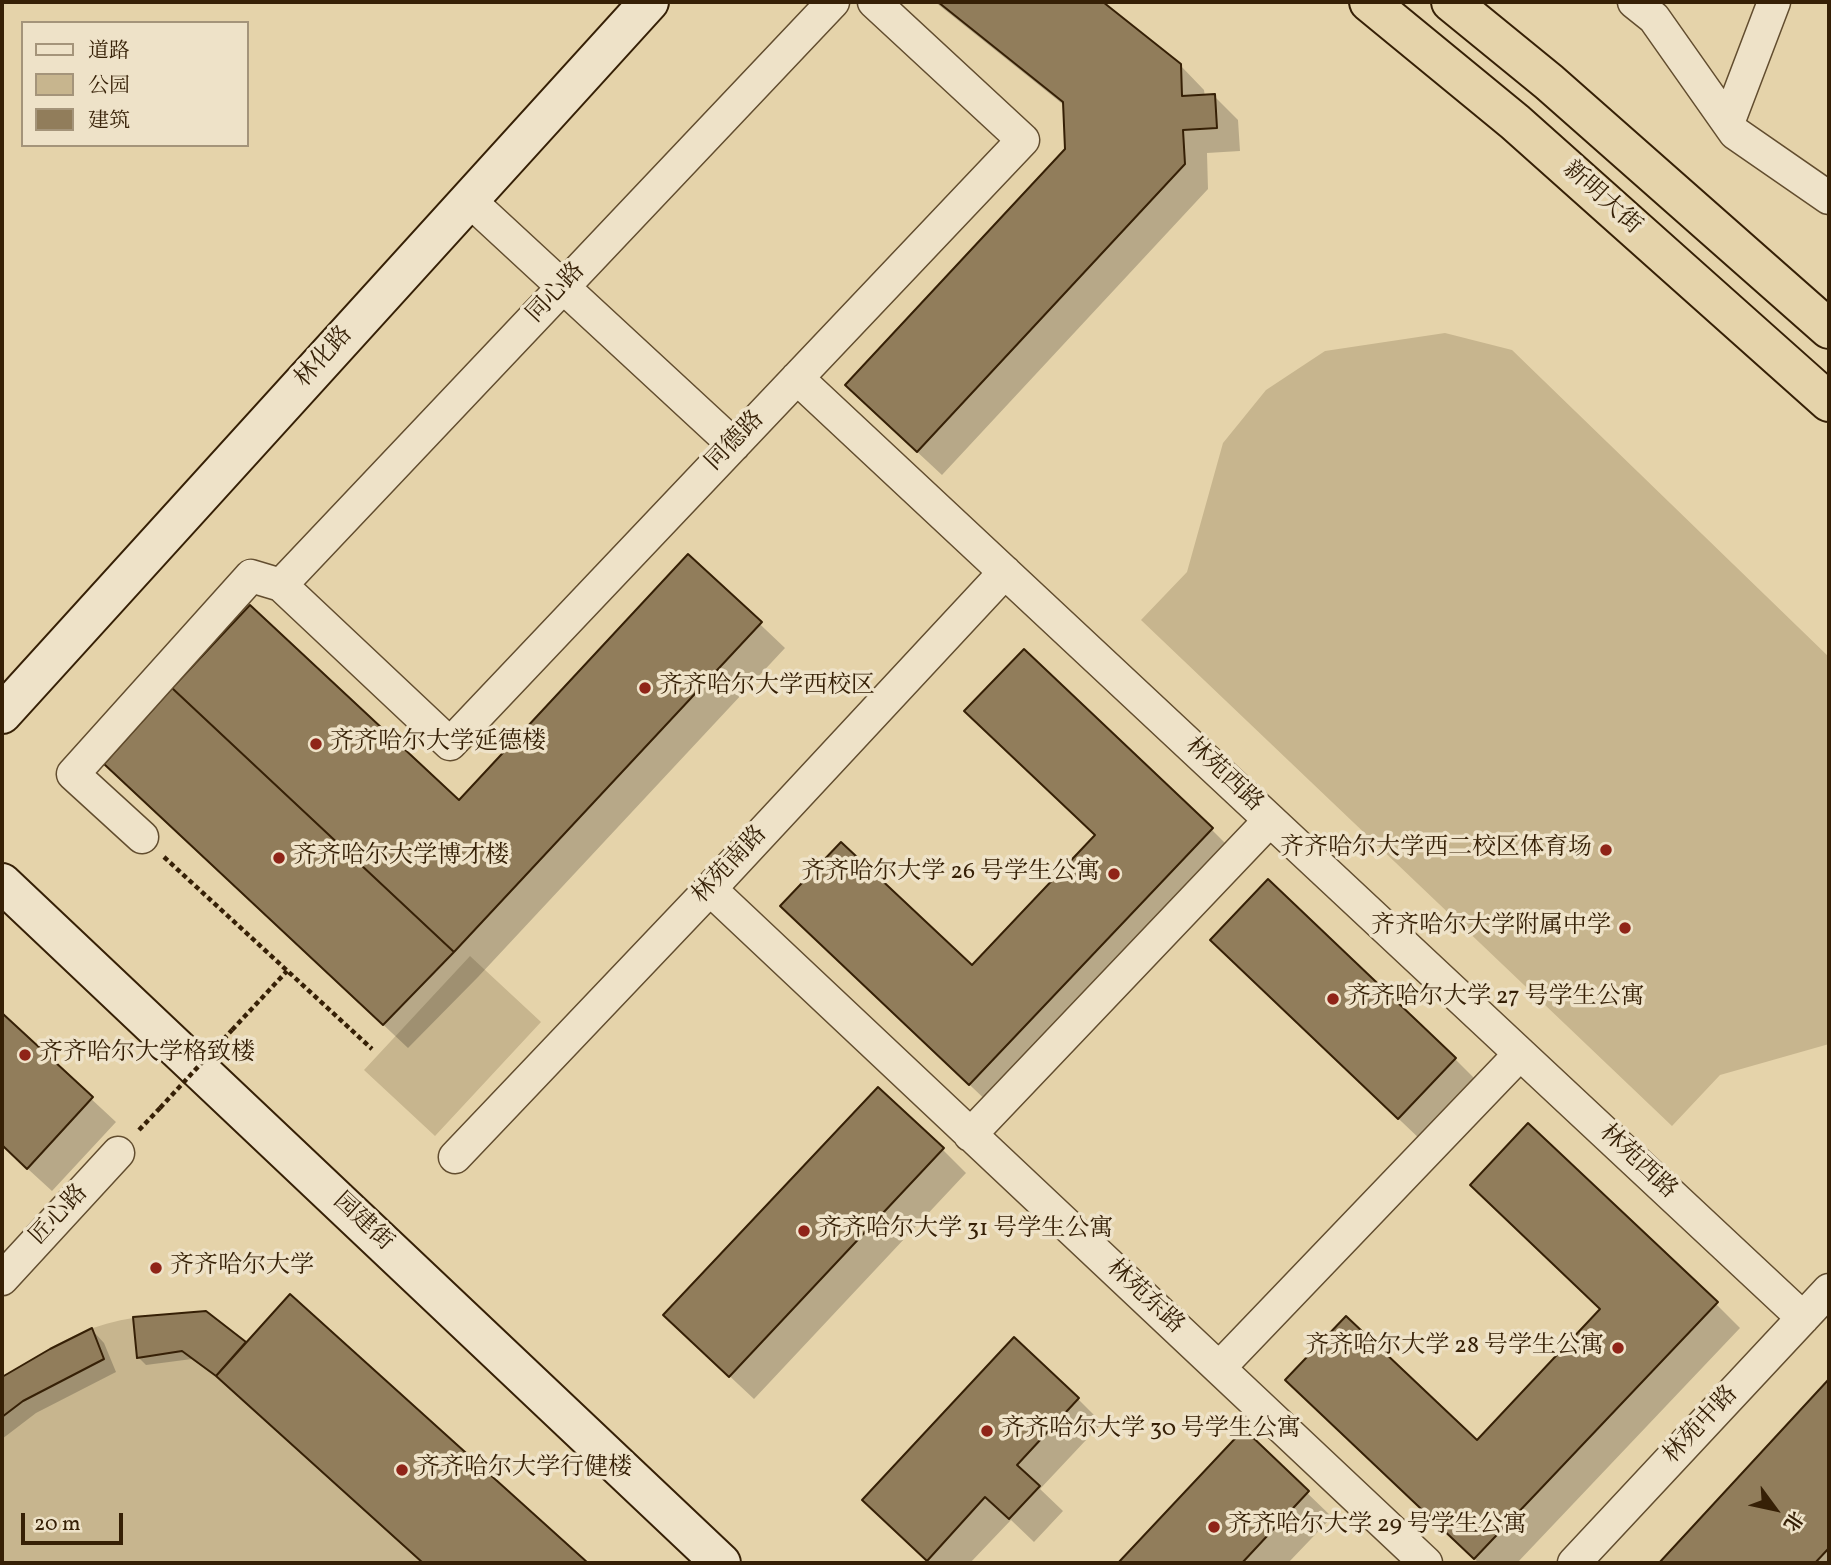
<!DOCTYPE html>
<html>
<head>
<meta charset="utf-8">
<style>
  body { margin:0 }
  #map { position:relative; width:1831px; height:1565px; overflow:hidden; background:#e5d3aa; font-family:Vollkorn,"Noto Serif SC",serif }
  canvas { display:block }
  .frame { position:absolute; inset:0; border:4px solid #362006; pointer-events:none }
  .legend { position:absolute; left:21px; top:21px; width:228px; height:126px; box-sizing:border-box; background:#eee2c8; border:2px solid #a4947a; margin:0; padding:9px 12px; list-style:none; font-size:21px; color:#362006 }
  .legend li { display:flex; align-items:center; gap:14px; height:35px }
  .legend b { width:35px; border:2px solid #a4947a }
  .north { position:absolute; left:1740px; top:1474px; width:70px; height:70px; -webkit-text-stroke:5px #eee2c8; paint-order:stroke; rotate:123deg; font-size:19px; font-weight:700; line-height:28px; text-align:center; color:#362006 }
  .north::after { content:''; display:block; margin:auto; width:24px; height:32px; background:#362006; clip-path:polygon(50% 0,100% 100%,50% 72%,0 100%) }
  .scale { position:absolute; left:21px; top:1513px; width:102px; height:32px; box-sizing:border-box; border:4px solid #362006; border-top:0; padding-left:9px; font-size:21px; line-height:24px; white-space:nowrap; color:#362006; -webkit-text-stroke:5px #eee2c8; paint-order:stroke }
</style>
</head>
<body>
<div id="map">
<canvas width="1831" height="1565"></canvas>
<div class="frame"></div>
<ul class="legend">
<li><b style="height:9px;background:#eee2c8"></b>道路</li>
<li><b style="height:19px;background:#c7b58e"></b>公园</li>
<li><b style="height:19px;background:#917d5b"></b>建筑</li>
</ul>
<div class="north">北</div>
<div class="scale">20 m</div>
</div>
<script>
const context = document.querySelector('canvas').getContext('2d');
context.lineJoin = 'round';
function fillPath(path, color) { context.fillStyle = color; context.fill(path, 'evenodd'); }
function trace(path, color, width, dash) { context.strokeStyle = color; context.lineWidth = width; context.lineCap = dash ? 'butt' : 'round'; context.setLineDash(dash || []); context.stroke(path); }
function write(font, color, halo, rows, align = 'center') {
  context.font = font + ' Vollkorn,"Noto Serif SC",serif'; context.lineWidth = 7; context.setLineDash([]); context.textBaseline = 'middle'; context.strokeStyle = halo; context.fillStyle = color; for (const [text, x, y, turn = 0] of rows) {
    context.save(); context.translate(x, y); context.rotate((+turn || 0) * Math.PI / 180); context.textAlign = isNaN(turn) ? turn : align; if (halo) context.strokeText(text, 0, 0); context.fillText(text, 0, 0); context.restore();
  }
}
const green = new Path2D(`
  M1445 333 1512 350 1829 657V1044L1720 1075 1672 1126 1141 620 1187 572 1223 443 1266 390 1325 351Z
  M470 956 541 1022 435 1136 364 1070Z
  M290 1294 588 1563H2V1377C31 1360 61 1339 93 1328 129 1315 168 1314 206 1311L246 1342Z`);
const shadow = new Path2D(`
  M935 2H1100L1180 65 1204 90 1205 97 1214 96 1238 120 1240 151 1207 153 1208 189 942 475 871 409 1067 149 1065 106Z
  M688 556 785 648 478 977 408 1048 131 788 459 802Z
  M1211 829 1235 853 994 1108 807 930 972 968 1097 835Z
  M1236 964 1455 1059 1479 1083 1423 1142Z
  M2 1016 116 1122 52 1191 5 1148 2 1152Z
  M942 1149 966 1173 754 1399 690 1339Z
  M291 1296 585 1563H423L227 1384 192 1359 146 1365 138 1357 205 1313 246 1345Z
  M1716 1304 1740 1328 1517 1563H1479L1312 1404 1477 1442 1602 1310Z
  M92 1330 104 1343 116 1372 36 1413 2 1439V1379L51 1350Z
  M1829 1382V1563H1661Z
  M1078 1399 1102 1423 1040 1489 1063 1511 1034 1542 1011 1520 970 1563H930L888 1524Z
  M1244 1432 1332 1517 1288 1563H1121Z`);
const building = new Path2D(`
  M938 2H1103L1181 64 1182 96 1215 94 1217 128 1183 130 1185 164 917 452 845 385 1065 149 1063 102Z
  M688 554 762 622 454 952 172 688 250 605 459 800Z
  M1024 649 1213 828 969 1085 780 906 841 842 972 965 1095 835 964 711Z
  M172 688 454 952 383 1025 104 764Z
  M1268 879 1456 1058 1398 1119 1210 940Z
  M2 1013 93 1097 27 1169 2 1145Z
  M878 1087 944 1148 729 1377 663 1315Z
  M1528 1123 1718 1302 1474 1559 1285 1380 1346 1316 1477 1440 1600 1309 1470 1185Z
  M290 1294 588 1563H423L216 1376Z
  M206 1311 246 1342 216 1376 182 1351 137 1358 133 1317Z
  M92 1328 104 1359 23 1401 2 1417V1377L50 1349Z
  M1014 1337 1079 1398 1017 1465 1040 1486 1009 1519 985 1497 927 1561 862 1500Z
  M1829 1379V1548L1815 1563H1659Z
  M1244 1429 1309 1491 1242 1563H1118Z`);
const path = new Path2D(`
  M164 857 372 1049
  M232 1030 287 971
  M139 1130 160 1108`);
const street = new Path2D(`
  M1634 2 1654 18 1735 133 1829 198
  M1728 123 1774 2
  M469 200 734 445
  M797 378 1803 1318
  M281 585 833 2
  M142 837 73 774 251 576 281 585 450 744 1023 140 874 2
  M710 889 1426 1563
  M970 1135 1270 820
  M455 1157 710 889 1005 572
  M2 1279 118 1153
  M1219 1368 1520 1054
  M1574 1563 1829 1290`);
const secondary = new Path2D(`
  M2 714 649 2
  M2 883 721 1563`);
const highway = new Path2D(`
  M1369 2 1515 122 1829 402
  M1451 2 1549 82 1829 329`);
const pathBridge = new Path2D(`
  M160 1108 232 1030`);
const markers = [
  [645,688,7,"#8f2418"],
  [316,744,7,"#8f2418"],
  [1606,850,7,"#8f2418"],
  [279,858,7,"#8f2418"],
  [1114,874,7,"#8f2418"],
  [1625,928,7,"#8f2418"],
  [1333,999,7,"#8f2418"],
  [25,1055,7,"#8f2418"],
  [804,1231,7,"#8f2418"],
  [156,1268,7,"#8f2418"],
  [1618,1348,7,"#8f2418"],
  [987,1431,7,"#8f2418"],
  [402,1470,7,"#8f2418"],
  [1214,1527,7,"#8f2418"]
];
const streetNames = [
  ["新明大街",1601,199,42],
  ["同心路",557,294,-47],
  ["林化路",325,358,-48],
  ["同德路",736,442,-46],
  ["林苑西路",1223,776,43],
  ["林苑南路",731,866,-47],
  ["林苑西路",1637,1163,43],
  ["匠心路",60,1216,-47],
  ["园建街",362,1223,43],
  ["林苑东路",1144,1298,43],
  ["林苑中路",1702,1426,-47]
];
const poiNames = [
  ["齐齐哈尔大学西校区",659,688],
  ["齐齐哈尔大学延德楼",330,744],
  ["齐齐哈尔大学西二校区体育场",1592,850,"right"],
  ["齐齐哈尔大学博才楼",293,858],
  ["齐齐哈尔大学 26 号学生公寓",1100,874,"right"],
  ["齐齐哈尔大学附属中学",1611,928,"right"],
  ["齐齐哈尔大学 27 号学生公寓",1347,999],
  ["齐齐哈尔大学格致楼",39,1055],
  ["齐齐哈尔大学 31 号学生公寓",818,1231],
  ["齐齐哈尔大学",170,1268],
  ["齐齐哈尔大学 28 号学生公寓",1604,1348,"right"],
  ["齐齐哈尔大学 30 号学生公寓",1001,1431],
  ["齐齐哈尔大学行健楼",416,1470],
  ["齐齐哈尔大学 29 号学生公寓",1228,1527]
];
fillPath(green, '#c7b58e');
fillPath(shadow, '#0003');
fillPath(building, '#917d5b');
trace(building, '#362006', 2);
trace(street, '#624d2f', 35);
trace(secondary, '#362006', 42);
trace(highway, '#362006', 42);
trace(path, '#362006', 4.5, [5, 3.5]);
trace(street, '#eee2c8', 32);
trace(secondary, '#eee2c8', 38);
trace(highway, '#e5d3aa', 38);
trace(pathBridge, '#362006', 4.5, [5, 3.5]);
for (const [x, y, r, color] of markers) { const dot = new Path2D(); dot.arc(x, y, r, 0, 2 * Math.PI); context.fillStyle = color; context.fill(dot); trace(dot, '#eee2c8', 2.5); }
write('24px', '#362006', '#eee2c8', streetNames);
write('24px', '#362006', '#eee2c8', poiNames, 'left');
</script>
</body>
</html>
